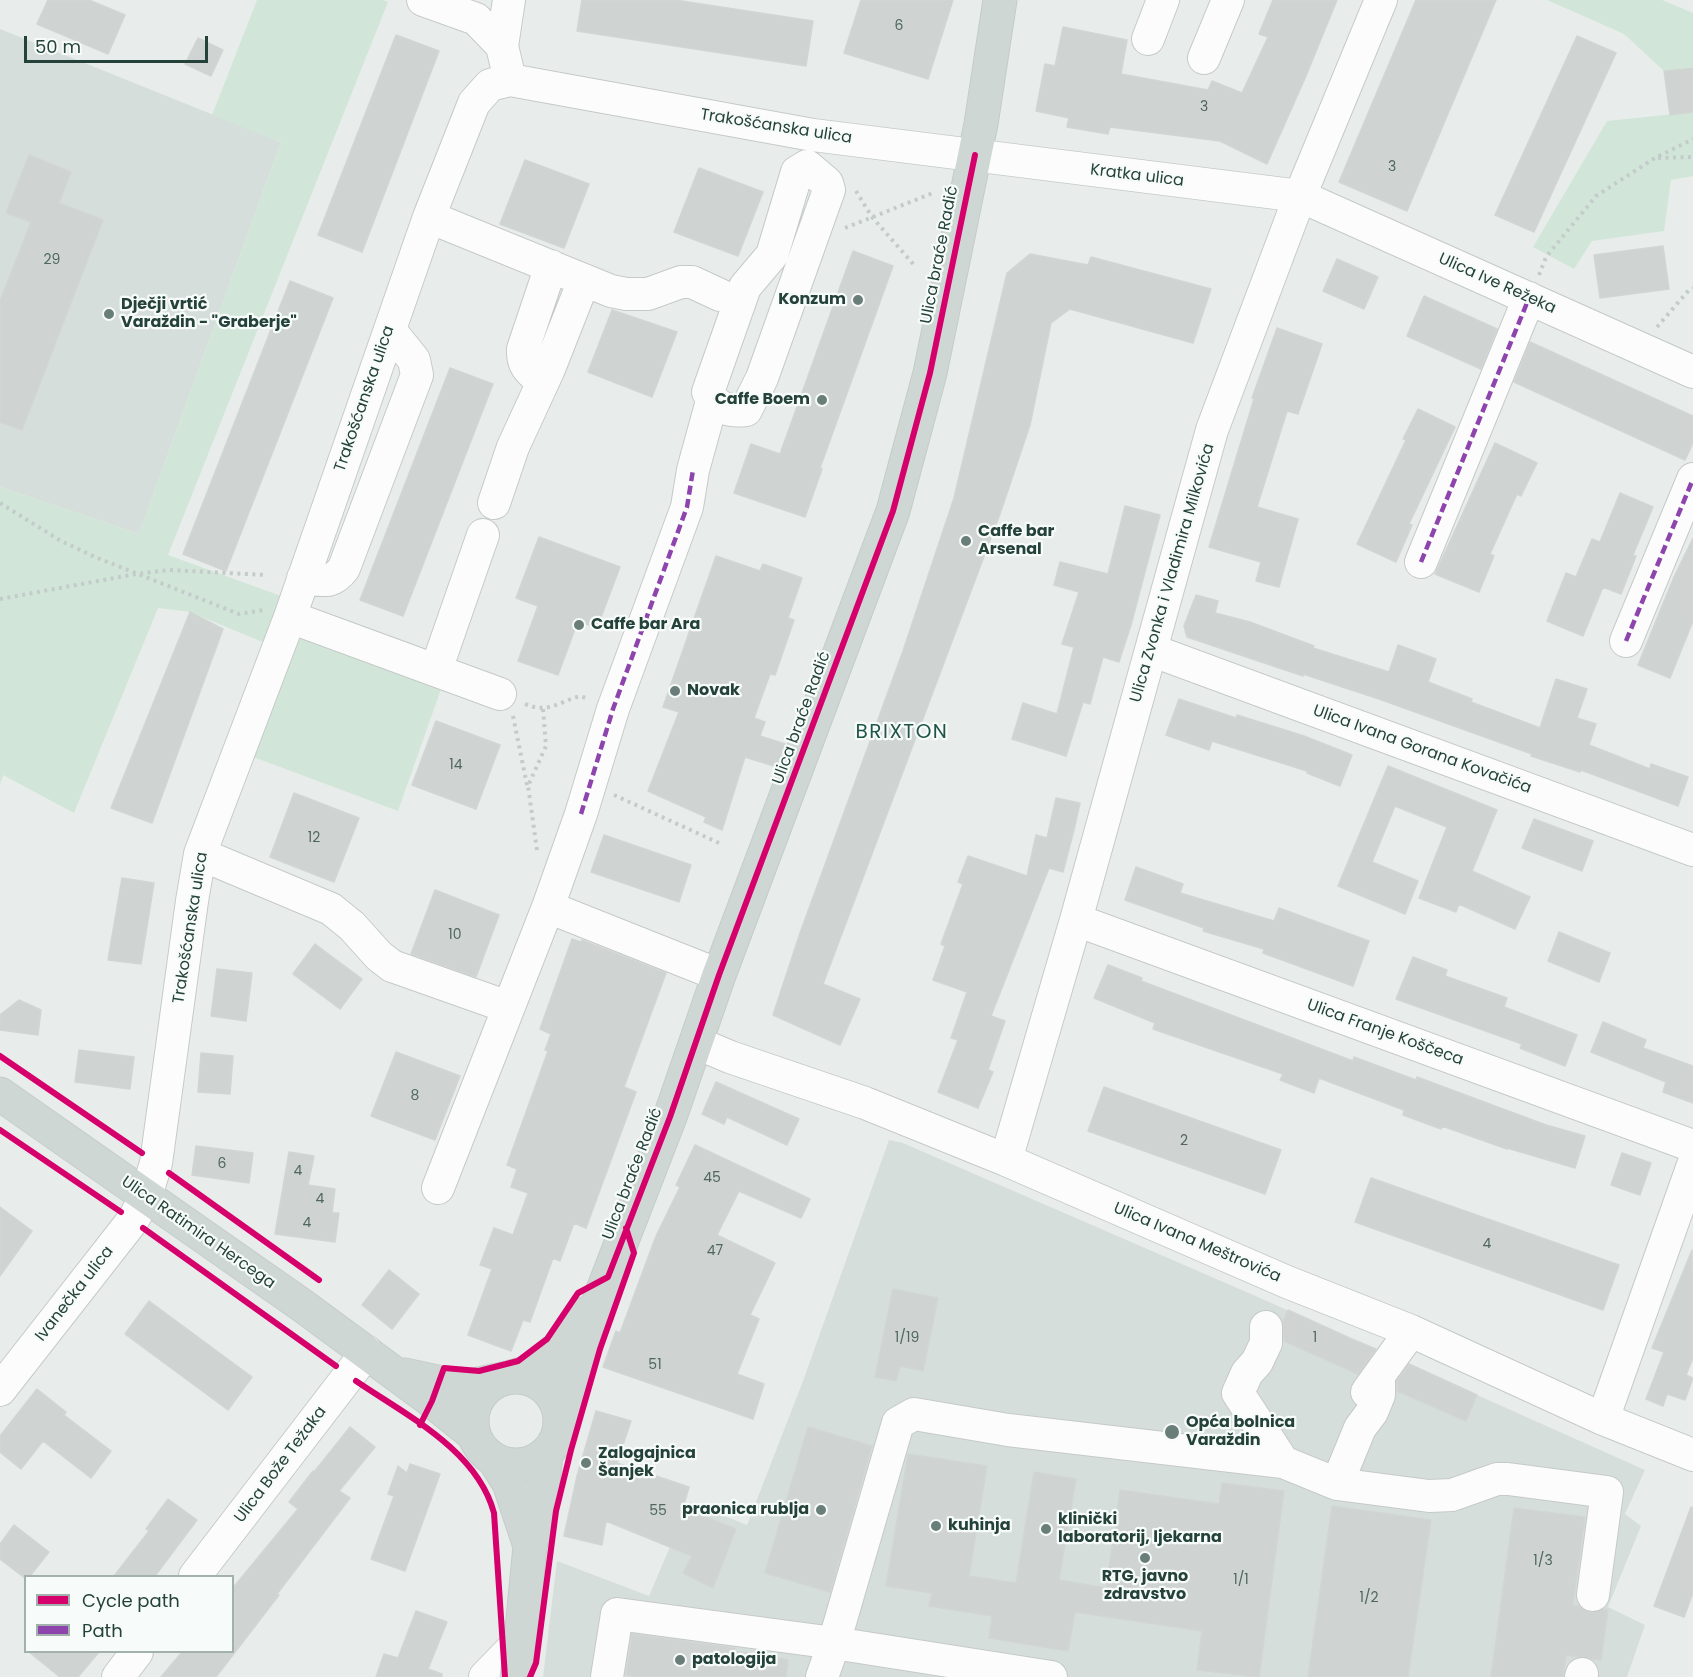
<!DOCTYPE html>
<html>
<head>
<meta charset="utf-8">
<style>
  body { margin:0 }
  #map { position:relative; width:1693px; height:1677px; overflow:hidden; background:#e8edeb; font-family:Poppins,sans-serif }
  canvas { display:block }
  .legend { position:absolute; left:24px; top:1575px; width:210px; height:78px; box-sizing:border-box; background:#f7fbf9; border:2px solid #a3b1ad; margin:0; padding:8px 10px; list-style:none; font-size:18px; color:#24423a }
  .legend li { display:flex; align-items:center; gap:12px; height:30px }
  .legend b { width:30px; border:2px solid #a3b1ad }
  .scale { position:absolute; left:24px; top:36px; width:184px; height:27px; box-sizing:border-box; border:3px solid #24423a; border-top:0; padding-left:8px; font-size:18px; line-height:21px; white-space:nowrap; color:#24423a; -webkit-text-stroke:4px #f7fbf9; paint-order:stroke }
</style>
</head>
<body>
<div id="map">
<canvas width="1693" height="1677"></canvas>
<ul class="legend">
<li><b style="height:8px;background:#d6006c"></b>Cycle path</li>
<li><b style="height:8px;background:#8e44ad"></b>Path</li>
</ul>
<div class="scale">50 m</div>
</div>
<script>
const context = document.querySelector('canvas').getContext('2d');
context.lineJoin = 'round';
function fillPath(path, color) { context.fillStyle = color; context.fill(path, 'evenodd'); }
function trace(path, color, width, dash) { context.strokeStyle = color; context.lineWidth = width; context.lineCap = dash ? 'butt' : 'round'; context.setLineDash(dash || []); context.stroke(path); }
function write(font, color, halo, rows, align = 'center') {
  context.font = font + ' Poppins,sans-serif'; context.lineWidth = 4.5; context.setLineDash([]); context.textBaseline = 'middle'; context.strokeStyle = halo; context.fillStyle = color; for (const [text, x, y, turn = 0] of rows) {
    context.save(); context.translate(x, y); context.rotate((+turn || 0) * Math.PI / 180); context.textAlign = isNaN(turn) ? turn : align; if (halo) context.strokeText(text, 0, 0); context.fillText(text, 0, 0); context.restore();
  }
}
const built = new Path2D(`
  M0 29 281 142 139 534 0 487Z
  M889 1140 903 1143 1251 1294 1645 1470 1625 1514 1641 1526 1608 1607 1645 1625 1627 1677H543L557 1561 649 1596 689 1502 747 1525 803 1381Z`);
const green = new Path2D(`
  M257 0H383L388 2 168 555 452 658 398 811 240 752 277 648 190 612 158 608 74 813 3 775 0 785V487L139 534 281 142 212 115Z
  M1547 0H1662L1693 13V67L1664 71 1624 34Z
  M1693 112V176L1671 180 1664 231 1592 241 1574 269 1533 247 1607 121Z`);
const building = new Path2D(`
  M48 0H89L125 15 108 54 37 24Z
  M582 0H675L813 21 806 66 577 31Z
  M861 0H953L928 79 844 53Z
  M1273 0H1337L1306 76 1267 164 1220 141 1110 127 1108 134 1067 127 1069 118 1036 111 1045 64 1055 66 1063 27 1127 40 1121 74 1208 90 1212 81 1242 93 1268 37 1259 34Z
  M1416 0H1496L1407 211 1339 182Z
  M396 35 439 51 362 252 318 235Z
  M1577 36 1616 53 1534 232 1495 215Z
  M198 38 223 50 211 76 185 64Z
  M1693 68V112L1670 115 1664 71Z
  M29 155 71 172 59 203 103 220 22 430 0 422V301L31 222 6 213Z
  M525 160 589 184 564 248 500 224Z
  M699 168 763 192 738 256 674 232Z
  M1663 246 1669 289 1600 298 1594 255Z
  M853 251 893 266 820 468 822 469 805 517 734 493 751 444 780 454Z
  M1030 254 1088 265 1091 257 1211 289 1193 343 1070 309 1051 323 1030 425 1000 514 823 984 860 999 840 1045 773 1015 800 933 903 651 954 498 1007 273Z
  M1337 259 1378 277 1364 309 1323 291Z
  M290 281 333 298 226 571 183 554Z
  M1424 296 1497 329 1481 369 1407 336Z
  M612 310 677 332 652 397 588 372Z
  M1277 328 1322 344 1298 414 1287 411 1257 507 1298 519 1279 587 1256 581 1261 562 1209 547 1254 399 1252 398Z
  M1530 342 1693 416V443L1685 460 1514 382Z
  M450 368 493 384 403 616 360 600Z
  M1418 409 1455 427 1409 524 1412 525 1396 562 1357 544 1406 440 1403 439Z
  M1495 443 1537 463 1521 496 1517 494 1490 554 1494 556 1479 592 1435 574Z
  M1620 493 1653 507 1633 555 1636 556 1621 594 1603 587 1583 636 1547 621 1566 573 1576 577 1592 539 1600 542Z
  M1125 506 1160 515 1131 625 1119 662 1103 657 1090 704 1083 702 1066 756 1012 739 1023 703 1057 714 1074 647 1062 644 1079 592 1054 585 1060 562 1108 574Z
  M539 537 620 567 597 628 578 621 558 675 518 661 538 606 516 598Z
  M1693 538V621L1670 678 1638 665 1674 577Z
  M716 556 760 571 763 564 802 578 788 618 794 620 782 655 775 675 770 674 754 718 765 722 760 736 785 744 777 767 745 757 722 830 704 822 706 817 648 791 679 712 663 707Z
  M1196 595 1218 601 1215 613 1250 622 1314 646 1313 648 1389 672 1398 645 1436 659 1428 682 1472 699 1471 702 1540 728 1556 679 1587 689 1577 718 1596 724 1589 745 1650 769 1651 764 1688 777 1678 806 1581 770 1580 772 1531 756 1532 754 1379 699 1303 674V676L1187 637 1184 626Z
  M190 612 223 629 152 823 111 808Z
  M1179 699 1236 718 1237 715 1304 736 1352 755 1340 786 1307 773V771L1212 741 1209 750 1166 735Z
  M436 721 500 745 476 809 412 785Z
  M1388 766 1497 810 1472 871 1530 897 1515 929 1459 904 1456 912 1419 898 1447 827 1395 806 1372 862 1418 881 1405 914 1338 886Z
  M294 793 359 818 334 882 270 857Z
  M1056 798 1080 803 1074 830 1063 872 1049 868 991 1016 1005 1021 988 1070 993 1072 978 1108 938 1092 958 1040 951 1038 967 992 933 980 945 946 941 944 963 884 958 882 968 856 1027 876 1036 835 1047 838Z
  M1534 819 1593 841 1582 871 1522 848Z
  M604 835 691 865 679 902 591 872Z
  M1136 867 1183 884 1180 893 1274 921 1279 908 1369 941 1353 986 1263 953 1264 949 1203 931 1204 928 1125 900Z
  M122 878 154 883 141 964 108 960Z
  M435 890 499 915 476 977 411 954Z
  M1559 932 1610 953 1599 982 1548 961Z
  M572 939 581 942 582 940 666 973 624 1087 636 1092 586 1228 574 1223 560 1261 553 1258 530 1322 523 1320 511 1351 468 1335 492 1269 480 1265 494 1228 513 1235 528 1193 511 1187 517 1169 507 1165 548 1051 545 1050 551 1034 540 1029Z
  M315 944 362 979 340 1009 293 974Z
  M1413 957 1447 970 1445 976 1507 998 1504 1007 1577 1035 1565 1066 1520 1048 1522 1044 1396 999Z
  M1108 965 1142 978 1141 981 1353 1061 1354 1057 1416 1080 1417 1077 1546 1125 1585 1136 1575 1168 1507 1148V1149L1442 1126 1441 1129 1403 1115 1404 1110 1319 1078 1314 1093 1280 1080 1283 1074 1153 1029 1155 1023 1094 998Z
  M217 969 252 973 246 1021 211 1016Z
  M19 1000 41 1010 38 1035 0 1030V1015Z
  M1603 1022 1646 1040 1643 1048 1693 1066V1103L1663 1092 1666 1082 1591 1052Z
  M79 1050 134 1057 130 1089 75 1082Z
  M396 1052 460 1076 435 1140 371 1116Z
  M201 1053 233 1056 230 1094 198 1092Z
  M716 1082 799 1119 787 1145 727 1117 724 1124 702 1114Z
  M1104 1087 1281 1150 1265 1194 1088 1131Z
  M695 1145 810 1199 801 1218 739 1191 717 1235 775 1263 750 1315 759 1319 737 1374 764 1384 753 1419 603 1367 616 1331 620 1333 656 1236 680 1187 676 1185Z
  M196 1146 253 1153 249 1183 192 1175Z
  M289 1152 314 1156 308 1185 335 1189 332 1213H339L335 1242 275 1234Z
  M1622 1153 1651 1163 1640 1195 1611 1185Z
  M1371 1178 1619 1265 1603 1310 1355 1222Z
  M0 1207 32 1231 0 1276Z
  M1692 1250 1693 1358 1686 1375 1693 1378 1685 1400 1667 1394 1663 1406 1646 1399 1664 1352 1652 1348Z
  M389 1270 419 1294 392 1329 362 1305Z
  M893 1289 938 1298 923 1371 900 1366 896 1381 875 1377Z
  M149 1301 252 1377 228 1410 125 1334Z
  M1288 1310 1354 1340 1376 1349 1358 1374 1284 1341 1283 1321Z
  M1409 1364 1477 1395 1466 1421 1397 1391V1381Z
  M37 1389 66 1412 64 1415 111 1451 91 1478 43 1441 21 1469 0 1452V1436Z
  M596 1411 631 1421 617 1463 689 1487 683 1508 736 1529 713 1588 683 1573 692 1556 606 1521 602 1545 564 1536 577 1476Z
  M350 1427 375 1447 339 1491 350 1498 277 1594 279 1595 216 1677H161L182 1652H232V1589L298 1509 289 1502 313 1471 314 1472Z
  M808 1427 872 1446 830 1592 765 1573Z
  M908 1454 987 1466 969 1576 1016 1583 1034 1472 1076 1479 1059 1580 1106 1588 1120 1490 1219 1504 1222 1483 1284 1491 1259 1677 1197 1670 1202 1631 1075 1612 1068 1651 989 1638 992 1616 929 1606 932 1593 886 1586Z
  M410 1464 440 1474 405 1571 371 1559 394 1496 388 1494 398 1466 407 1473Z
  M168 1499 197 1520 155 1576H114L149 1531 146 1529Z
  M1332 1506 1431 1520 1408 1677H1308Z
  M1691 1507 1693 1508V1593L1684 1617 1654 1606Z
  M1514 1508 1585 1517 1573 1605 1580 1606 1591 1613 1603 1609 1608 1610 1601 1660 1566 1655 1563 1677H1491Z
  M14 1525 49 1552 30 1576H26V1579L0 1559V1544Z
  M416 1611 447 1622 428 1669 442 1674V1677H376L384 1654 398 1658Z
  M632 1634 735 1648 734 1651 788 1660 786 1677H637L626 1675Z
  M29 1652H99L78 1677H60Z`);
const path = new Path2D(`
  M1658 158 1693 157
  M856 191 872 217 915 266
  M845 228 933 193
  M1539 275 1546 257 1596 196 1655 158 1693 139
  M1657 327 1689 290 1693 288
  M0 503 61 541 95 557 239 614 264 610
  M0 599 136 574 169 570 266 575
  M525 704C549 714 558 702 580 696L589 699
  M513 716 527 785
  M614 795 719 843
  M537 850 528 786 546 746 543 709`);
const minor = new Path2D(`
  M423 0 476 19 502 46 510 80
  M1148 39 1163 0
  M502 46 509 0
  M1204 58 1228 0
  M807 166 827 183 829 190 762 378 746 410C729 412 715 408 708 392L745 287 772 255 797 172Z
  M429 217 611 291 626 294H648L681 282H692L720 295
  M543 382C531 372 522 367 523 349L551 266
  M494 503 513 447 549 369 584 280
  M1421 562 1529 298
  M303 578C322 580 332 585 344 568L417 375 414 360 390 330
  M290 617 500 694
  M1626 641 1693 479
  M1151 650 1693 850
  M436 670 483 535
  M200 854 331 909 352 926 379 956 392 966 508 1007
  M548 907 581 814 613 709 687 507 693 470 712 401
  M1076 920 1693 1146
  M697 1043 730 1057 865 1103 1006 1160 1287 1282 1411 1331 1603 1419 1693 1455
  M1006 1160 1076 920 1212 430 1300 196 1381 0
  M438 1188 548 907 719 975
  M1266 1327V1343L1257 1362 1247 1373 1238 1393 1283 1462
  M0 1390 133 1220 146 1196 156 1163 192 901 200 854 290 617 429 217 474 103 490 85 510 80 813 135 1300 196 1693 372
  M1367 1392 1411 1331
  M1603 1419 1693 1165
  M1337 1484 1360 1428 1372 1412 1379 1395V1377
  M195 1576 367 1352
  M118 1677 137 1652
  M485 1677 521 1640
  M607 1677 617 1614 834 1643 1051 1677
  M822 1677 834 1643 898 1423 914 1414 1008 1430 1283 1462 1337 1484 1429 1496 1452 1495 1497 1479H1508L1607 1492 1593 1595
  M1581 1677 1582 1674`);
const major = new Path2D(`
  M0 1094 303 1306 432 1401 472 1433
  M405 1375 438 1382 469 1386 497 1380
  M472 1421a44 44 0 1 1 88 0a44 44 0 1 1-88 0Z
  M511 1377 541 1369 550 1361 587 1313
  M560 1418 567 1392 580 1361 601 1295 670 1117 719 975 893 511 930 373 981 124 1000 0
  M495 1461 509 1483 530 1546
  M516 1677 521 1640 530 1546 540 1510 546 1455`);
const quiet = new Path2D(`
  M1421 562 1529 298
  M1626 641 1693 479
  M581 814 613 709 687 507 693 470`);
const cycleway = new Path2D(`
  M0 1056 142 1153
  M0 1130 121 1212
  M169 1173 319 1280
  M143 1228 336 1366
  M356 1381C406 1415 477 1450 494 1513L505 1677
  M420 1425 432 1401 444 1368 479 1371 518 1361 547 1339 578 1293 608 1277 670 1117 719 975 893 511 930 373 975 155
  M530 1677 536 1663 556 1511 571 1450 600 1349 634 1253 626 1228`);
const markers = [
  [858,300,6,"#697e78"],
  [109,314,6,"#697e78"],
  [822,400,6,"#697e78"],
  [966,541,6,"#697e78"],
  [579,625,6,"#697e78"],
  [675,691,6,"#697e78"],
  [1172,1432,8,"#697e78"],
  [586,1463,6,"#697e78"],
  [821,1510,6,"#697e78"],
  [936,1526,6,"#697e78"],
  [1046,1529,6,"#697e78"],
  [1145,1558,6,"#697e78"],
  [680,1660,6,"#697e78"]
];
const numberNames = [
  ["6",899,26],
  ["3",1204,107],
  ["3",1392,167],
  ["29",52,260],
  ["14",456,765],
  ["12",314,838],
  ["10",455,935],
  ["8",415,1096],
  ["2",1184,1141],
  ["6",222,1164],
  ["4",298,1171],
  ["45",712,1178],
  ["4",320,1199],
  ["4",307,1223],
  ["4",1487,1244],
  ["47",715,1251],
  ["1/19",907,1338],
  ["1",1315,1338],
  ["51",655,1365],
  ["55",658,1511],
  ["1/3",1543,1561],
  ["1/1",1241,1580],
  ["1/2",1369,1598]
];
const streetNames = [
  ["Trakošćanska ulica",776,127,9],
  ["Kratka ulica",1137,176,7],
  ["Ulica braće Radić",940,255,-79],
  ["Ulica Ive Režeka",1497,284,24],
  ["Trakošćanska ulica",365,399,-71],
  ["Ulica Zvonka i Vladimira Milkovića",1173,573,-74],
  ["Ulica braće Radić",802,718,-70],
  ["Ulica Ivana Gorana Kovačića",1422,750,20],
  ["Trakošćanska ulica",191,928,-81],
  ["Ulica Franje Koščeca",1385,1033,20],
  ["Ulica braće Radić",633,1174,-69],
  ["Ulica Ratimira Hercega",198,1233,35],
  ["Ulica Ivana Meštrovića",1197,1243,23],
  ["Ivanečka ulica",75,1294,-52],
  ["Ulica Bože Težaka",281,1465,-53]
];
const poiNames = [
  ["Konzum",846,300,"right"],
  ["Dječji vrtić",121,305],
  ["Varaždin - \"Graberje\"",121,323],
  ["Caffe Boem",810,400,"right"],
  ["Caffe bar",978,532],
  ["Arsenal",978,550],
  ["Caffe bar Ara",591,625],
  ["Novak",687,691],
  ["Opća bolnica",1186,1423],
  ["Varaždin",1186,1441],
  ["Zalogajnica",598,1454],
  ["Šanjek",598,1472],
  ["praonica rublja",809,1510,"right"],
  ["klinički",1058,1520],
  ["laboratorij, ljekarna",1058,1538],
  ["kuhinja",948,1526],
  ["RTG, javno",1145,1577,"center"],
  ["zdravstvo",1145,1595,"center"],
  ["patologija",692,1660]
];
const quarterNames = [
  ["BRIXTON",902,733]
];
fillPath(built, '#d6dedb');
fillPath(green, '#d1e6d8');
fillPath(building, '#cfd4d2');
trace(building, '#d1d6d4', 1.5);
trace(minor, '#c5cac8', 34);
trace(major, '#c3ccc9', 35);
trace(path, '#c3ccca', 4, [3, 4.5]);
trace(minor, '#fcfcfc', 32);
trace(major, '#cfd7d5', 33);
trace(quiet, '#8e44ad', 4.5, [9, 4.5]);
trace(cycleway, '#d6006c', 6);
for (const [x, y, r, color] of markers) { const dot = new Path2D(); dot.arc(x, y, r, 0, 2 * Math.PI); context.fillStyle = color; context.fill(dot); trace(dot, '#f7fbf9', 2); }
write('14px', '#506761', null, numberNames);
write('16px', '#24423a', '#f7fbf9', streetNames);
write('bold 16px', '#24423a', '#f7fbf9', poiNames, 'left');
context.letterSpacing = '1.5px';
write('20px', '#1f5548', '#f7fbf9', quarterNames);
context.letterSpacing = '0px';
</script>
</body>
</html>
